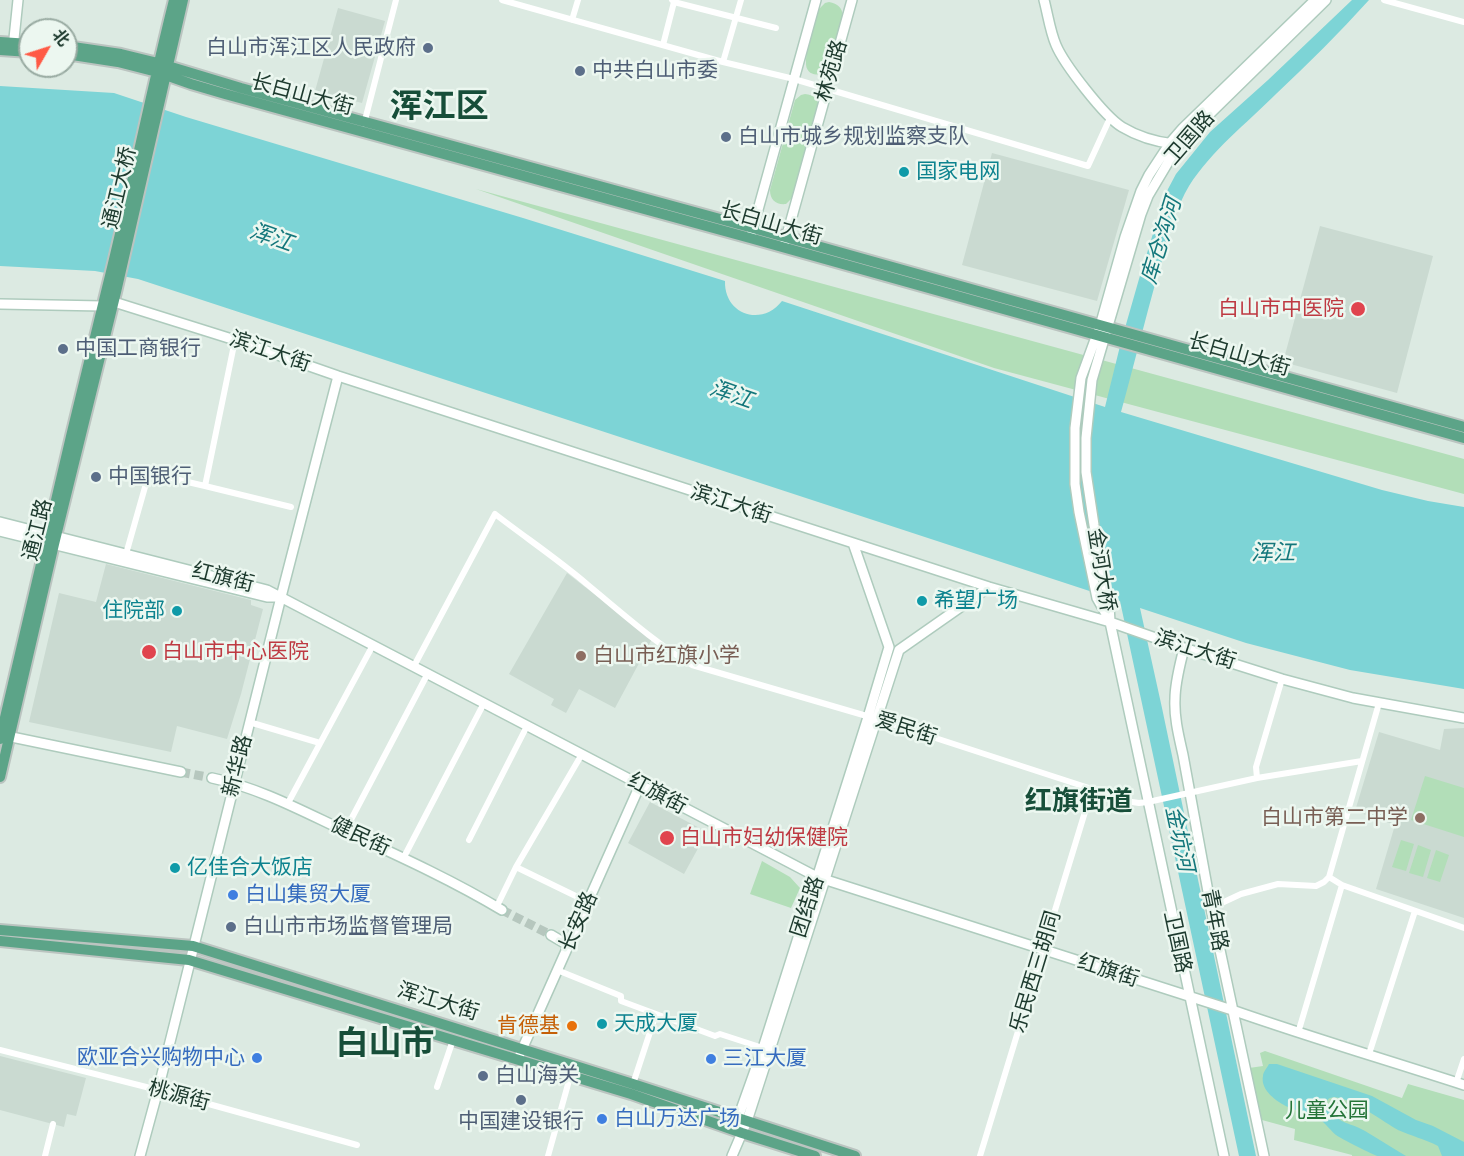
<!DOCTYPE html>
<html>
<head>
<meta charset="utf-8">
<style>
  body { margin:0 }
  #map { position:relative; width:1464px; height:1156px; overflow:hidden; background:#dceae2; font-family:Karla,"Noto Sans SC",sans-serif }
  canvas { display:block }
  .north { position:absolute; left:18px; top:18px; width:60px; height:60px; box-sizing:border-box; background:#ecf7f0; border:2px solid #99aba2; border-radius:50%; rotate:51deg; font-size:16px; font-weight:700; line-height:24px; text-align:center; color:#1d3a2e }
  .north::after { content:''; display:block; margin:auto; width:21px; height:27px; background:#ff5a45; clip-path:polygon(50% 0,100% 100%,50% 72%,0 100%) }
</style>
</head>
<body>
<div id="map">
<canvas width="1464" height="1156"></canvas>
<div class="north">北</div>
</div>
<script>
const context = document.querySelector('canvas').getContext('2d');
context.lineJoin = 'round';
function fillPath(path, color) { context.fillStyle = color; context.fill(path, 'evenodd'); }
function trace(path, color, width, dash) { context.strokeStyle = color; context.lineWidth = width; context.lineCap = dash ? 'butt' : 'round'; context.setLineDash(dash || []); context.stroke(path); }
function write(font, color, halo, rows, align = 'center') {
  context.font = font + ' Karla,"Noto Sans SC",sans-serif'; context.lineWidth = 5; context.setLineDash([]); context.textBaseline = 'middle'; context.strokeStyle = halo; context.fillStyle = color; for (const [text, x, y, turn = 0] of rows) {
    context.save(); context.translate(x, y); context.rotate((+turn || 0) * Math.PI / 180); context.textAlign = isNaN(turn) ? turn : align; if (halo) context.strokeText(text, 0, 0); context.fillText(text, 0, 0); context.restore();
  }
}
const built = new Path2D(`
  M338 8 385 21 362 103 315 91Z
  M992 153 1129 190 1097 301 962 265Z
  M1320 226 1433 256 1397 393 1283 362Z
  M106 564 251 600V605L263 609 241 694 227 739 177 726 171 752 29 722 59 593 96 602Z
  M567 573 652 639 615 708 579 689 566 713 551 705 554 699 509 674Z
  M1464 728V918L1376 889 1395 825 1355 811 1379 732 1440 750 1444 729Z
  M650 802 707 832 684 874 628 843Z
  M0 1056 86 1078 76 1116 67 1114 64 1127 0 1110Z`);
const green = new Path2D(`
  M829 2C838 4 842 7 843 16L829 67C822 78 805 77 806 62 806 49 815 23 819 9L825 3Z
  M805 94C814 95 818 99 819 107L793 197 786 204C776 205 770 200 770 190L795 100 801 95Z
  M476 189 1464 459V494L994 368Z
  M1425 776 1464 788V837L1411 820Z
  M1401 840 1414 844 1406 871 1392 867Z
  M1418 845 1431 850 1423 877 1409 873Z
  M1436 850 1449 855 1440 882 1427 878Z
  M762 861 790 877 800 888 791 908 750 894Z
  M1265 1051 1402 1098 1408 1084 1464 1100V1156H1352V1155L1294 1140 1295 1129 1262 1120 1249 1068 1263 1066 1260 1053Z`);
const water = new Path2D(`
  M1352 0H1369C1339 33 1308 64 1276 94 1246 124 1212 150 1189 186 1177 206 1172 228 1165 250 1149 303 1136 358 1121 412L1382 490 1428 501 1464 507V689L1350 670 1246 643 1140 608 1162 708 1256 1156H1239L1120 601 138 279 95 271 0 266V86L114 93 186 117 523 218 725 281C724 315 762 327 782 301L1105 407 1121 342 1139 279 1160 211 1168 189 1176 174 1210 132 1268 80Z
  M1269 1064H1277L1372 1096 1416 1120 1433 1126 1464 1142V1156H1442L1438 1146C1425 1139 1411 1136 1398 1130 1385 1123 1344 1092 1330 1098 1326 1100 1327 1103 1326 1107 1340 1125 1347 1121 1365 1131 1379 1139 1392 1148 1406 1156 1397 1156 1387 1156 1378 1156 1373 1155 1340 1138 1336 1135 1329 1129 1323 1120 1315 1116 1307 1112 1297 1111 1288 1107 1277 1102 1260 1090 1263 1076 1263 1072 1267 1068 1269 1064Z`);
const secondaryTunnel = new Path2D(`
  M181 772 212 778
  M502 910 551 935`);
const street = new Path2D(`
  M502 0 723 62 794 79 1088 166 1110 118
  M672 0 674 2 776 28
  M1384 0 1464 22
  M572 20 578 0
  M663 45 674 2
  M723 62 741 0
  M364 124 396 0
  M205 486 291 507
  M126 554 149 473 205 486 235 340
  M414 666 495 514C526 538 559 560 588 585 622 613 654 642 692 665L877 719 1132 802 1139 803 1148 802 1257 778 1362 761
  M249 722 320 743
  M1257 778 1256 767 1282 679
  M288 803 373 645
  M345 831 428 673
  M469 840 527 726
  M404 857 484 703
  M516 867 588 902
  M1329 877 1379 703
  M497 906 516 867 582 754
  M1211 908 1241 894 1278 884 1316 886 1324 882 1329 877 1342 885 1464 928
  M557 970 621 996V1001L656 1014
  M1298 1033 1342 885
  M0 1050 158 1090 357 1145
  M1369 1054 1415 911
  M1456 1083 1464 1059
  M633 1084 656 1014 715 1036 720 1034 763 1048
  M437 1087 453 1040
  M45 1156 53 1124
  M548 1156 570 1077
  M980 1156 1092 789`);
const secondary = new Path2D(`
  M1044 0C1048 15 1050 31 1056 45 1064 64 1104 116 1122 127 1137 136 1157 142 1174 144
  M13 48 18 0
  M751 235 816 0
  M785 242 852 0
  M0 304 102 306 114 302 235 340 338 376 989 587 1110 622 1184 648 1282 679 1353 698 1464 718
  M0 522 267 590 817 877 1232 1010C1309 1037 1387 1060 1464 1085
  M0 531 267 597H278
  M1109 619 1097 598 1079 512 1075 484V428L1081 378 1100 326 1125 237 1141 191 1149 175 1170 143 1183 128 1315 0
  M1184 648C1180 665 1175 682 1175 699 1174 718 1179 737 1183 755L1211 908 1264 1156
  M2 735 181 772
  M212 778C260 788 302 811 347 832 399 856 452 880 502 910
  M551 935 568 945
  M520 1054 640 785
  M740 1123 738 1118 763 1048 868 717 889 647 853 543
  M140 1156 158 1090 281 597 338 376
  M732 1156 747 1121 899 650 989 587
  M1224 1156 1110 622 1109 605 1094 525 1086 472V438L1092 380 1141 214 1148 196 1179 144 1326 0`);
const primary = new Path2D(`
  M0 42 30 44
  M66 46 121 54 158 63 241 88 753 228 1464 427
  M0 50 30 52
  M66 54 118 62 157 72 191 84 225 94 750 238 1464 438
  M0 739C35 588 70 438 107 288 131 192 150 96 174 0
  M0 777 54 544 116 292 183 0
  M0 930 193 946 633 1084 855 1156
  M0 941 189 960 631 1094 742 1133 815 1156`);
const markers = [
  [428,48,6,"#5c6f8a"],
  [580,71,6,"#5c6f8a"],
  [726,137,6,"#5c6f8a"],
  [904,172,6,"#0f9aa8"],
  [1358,309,8,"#e0444e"],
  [63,349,6,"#5c6f8a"],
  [96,477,6,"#5c6f8a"],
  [922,601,6,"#0f9aa8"],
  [177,611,6,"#0f9aa8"],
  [149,652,8,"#e0444e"],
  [581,656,6,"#8d6e63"],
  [1420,818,6,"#8d6e63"],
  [667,838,8,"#e0444e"],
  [175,868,6,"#0f9aa8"],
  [233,895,6,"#3f7fe0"],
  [231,927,6,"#5c6f8a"],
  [602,1024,6,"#0f9aa8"],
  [572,1026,6,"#e8710a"],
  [257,1058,6,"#3f7fe0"],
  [711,1059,6,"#3f7fe0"],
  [483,1076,6,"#5c6f8a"],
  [521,1100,6,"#5c6f8a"],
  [602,1119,6,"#3f7fe0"]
];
const serviceNames = [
  ["白山市浑江区人民政府",416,48,"right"],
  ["中共白山市委",592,71],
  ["白山市城乡规划监察支队",738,137],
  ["中国工商银行",75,349],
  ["中国银行",108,477],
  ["白山市市场监督管理局",243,927],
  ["白山海关",495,1076],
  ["中国建设银行",521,1122,"center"]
];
const streetNames = [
  ["林苑路",832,71,-74],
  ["长白山大街",302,95,15],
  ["卫国路",1190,138,-49],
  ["通江大桥",120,188,-77],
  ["长白山大街",771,224,16],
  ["滨江大街",270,352,19],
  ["长白山大街",1239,355,16],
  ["滨江大街",731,504,18],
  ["通江路",38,530,-76],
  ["金河大桥",1101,570,81],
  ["红旗街",223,578,14],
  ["滨江大街",1195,650,18],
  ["爱民街",906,729,18],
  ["新华路",238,766,-76],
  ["红旗街",657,794,28],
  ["健民街",360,837,25],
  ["团结路",808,907,-72],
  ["青年路",1214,920,79],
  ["长安路",579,922,-66],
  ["卫国路",1177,942,78],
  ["红旗街",1108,971,18],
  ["乐民西三胡同",1036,972,-73],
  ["浑江大街",438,1002,17],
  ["桃源街",179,1096,15]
];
const cultureNames = [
  ["国家电网",916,172],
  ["希望广场",934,601],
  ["住院部",165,611,"right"],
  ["亿佳合大饭店",187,868],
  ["天成大厦",614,1024]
];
const healthNames = [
  ["白山市中医院",1344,309,"right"],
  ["白山市中心医院",162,652],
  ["白山市妇幼保健院",680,838]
];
const educationNames = [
  ["白山市红旗小学",593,656],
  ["白山市第二中学",1408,818,"right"]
];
const shopNames = [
  ["白山集贸大厦",245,895],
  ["欧亚合兴购物中心",245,1058,"right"],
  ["三江大厦",723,1059],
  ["白山万达广场",614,1119]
];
const foodNames = [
  ["肯德基",560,1026]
];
const parkNames = [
  ["儿童公园",1327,1111]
];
const waterNames = [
  ["浑江",271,238,19],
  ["库仓沟河",1162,241,-73],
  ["浑江",731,395,19],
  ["浑江",1273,554],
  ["金坑河",1179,839,78]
];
const districtNames = [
  ["红旗街道",1079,802]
];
const townNames = [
  ["浑江区",439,108],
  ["白山市",385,1045]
];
fillPath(built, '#cadad1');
fillPath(green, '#b2deb8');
fillPath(water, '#7dd4d6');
trace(secondaryTunnel, '#b6c7be', 9, [9, 4.5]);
trace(secondary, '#aecbbd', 12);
trace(primary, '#bbc4c0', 14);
trace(street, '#fff', 6);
trace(secondary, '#fff', 9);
trace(primary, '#5ca488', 10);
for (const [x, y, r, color] of markers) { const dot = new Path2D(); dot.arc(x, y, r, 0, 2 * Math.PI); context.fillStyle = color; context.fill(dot); trace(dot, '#ecf7f0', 2); }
write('21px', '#4e5e75', '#ecf7f0', serviceNames, 'left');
write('21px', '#1d3a2e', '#ecf7f0', streetNames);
write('21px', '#0d838f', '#ecf7f0', cultureNames, 'left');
write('21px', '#be3a42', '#ecf7f0', healthNames, 'left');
write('21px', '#785e54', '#ecf7f0', educationNames, 'left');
write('21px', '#366cbe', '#ecf7f0', shopNames, 'left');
write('21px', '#c56008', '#ecf7f0', foodNames, 'right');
write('21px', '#247438', '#ecf7f0', parkNames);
write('italic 22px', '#13777b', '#ecf7f0', waterNames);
write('bold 27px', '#174e39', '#ecf7f0', districtNames);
write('bold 33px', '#174e39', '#ecf7f0', townNames);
</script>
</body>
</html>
